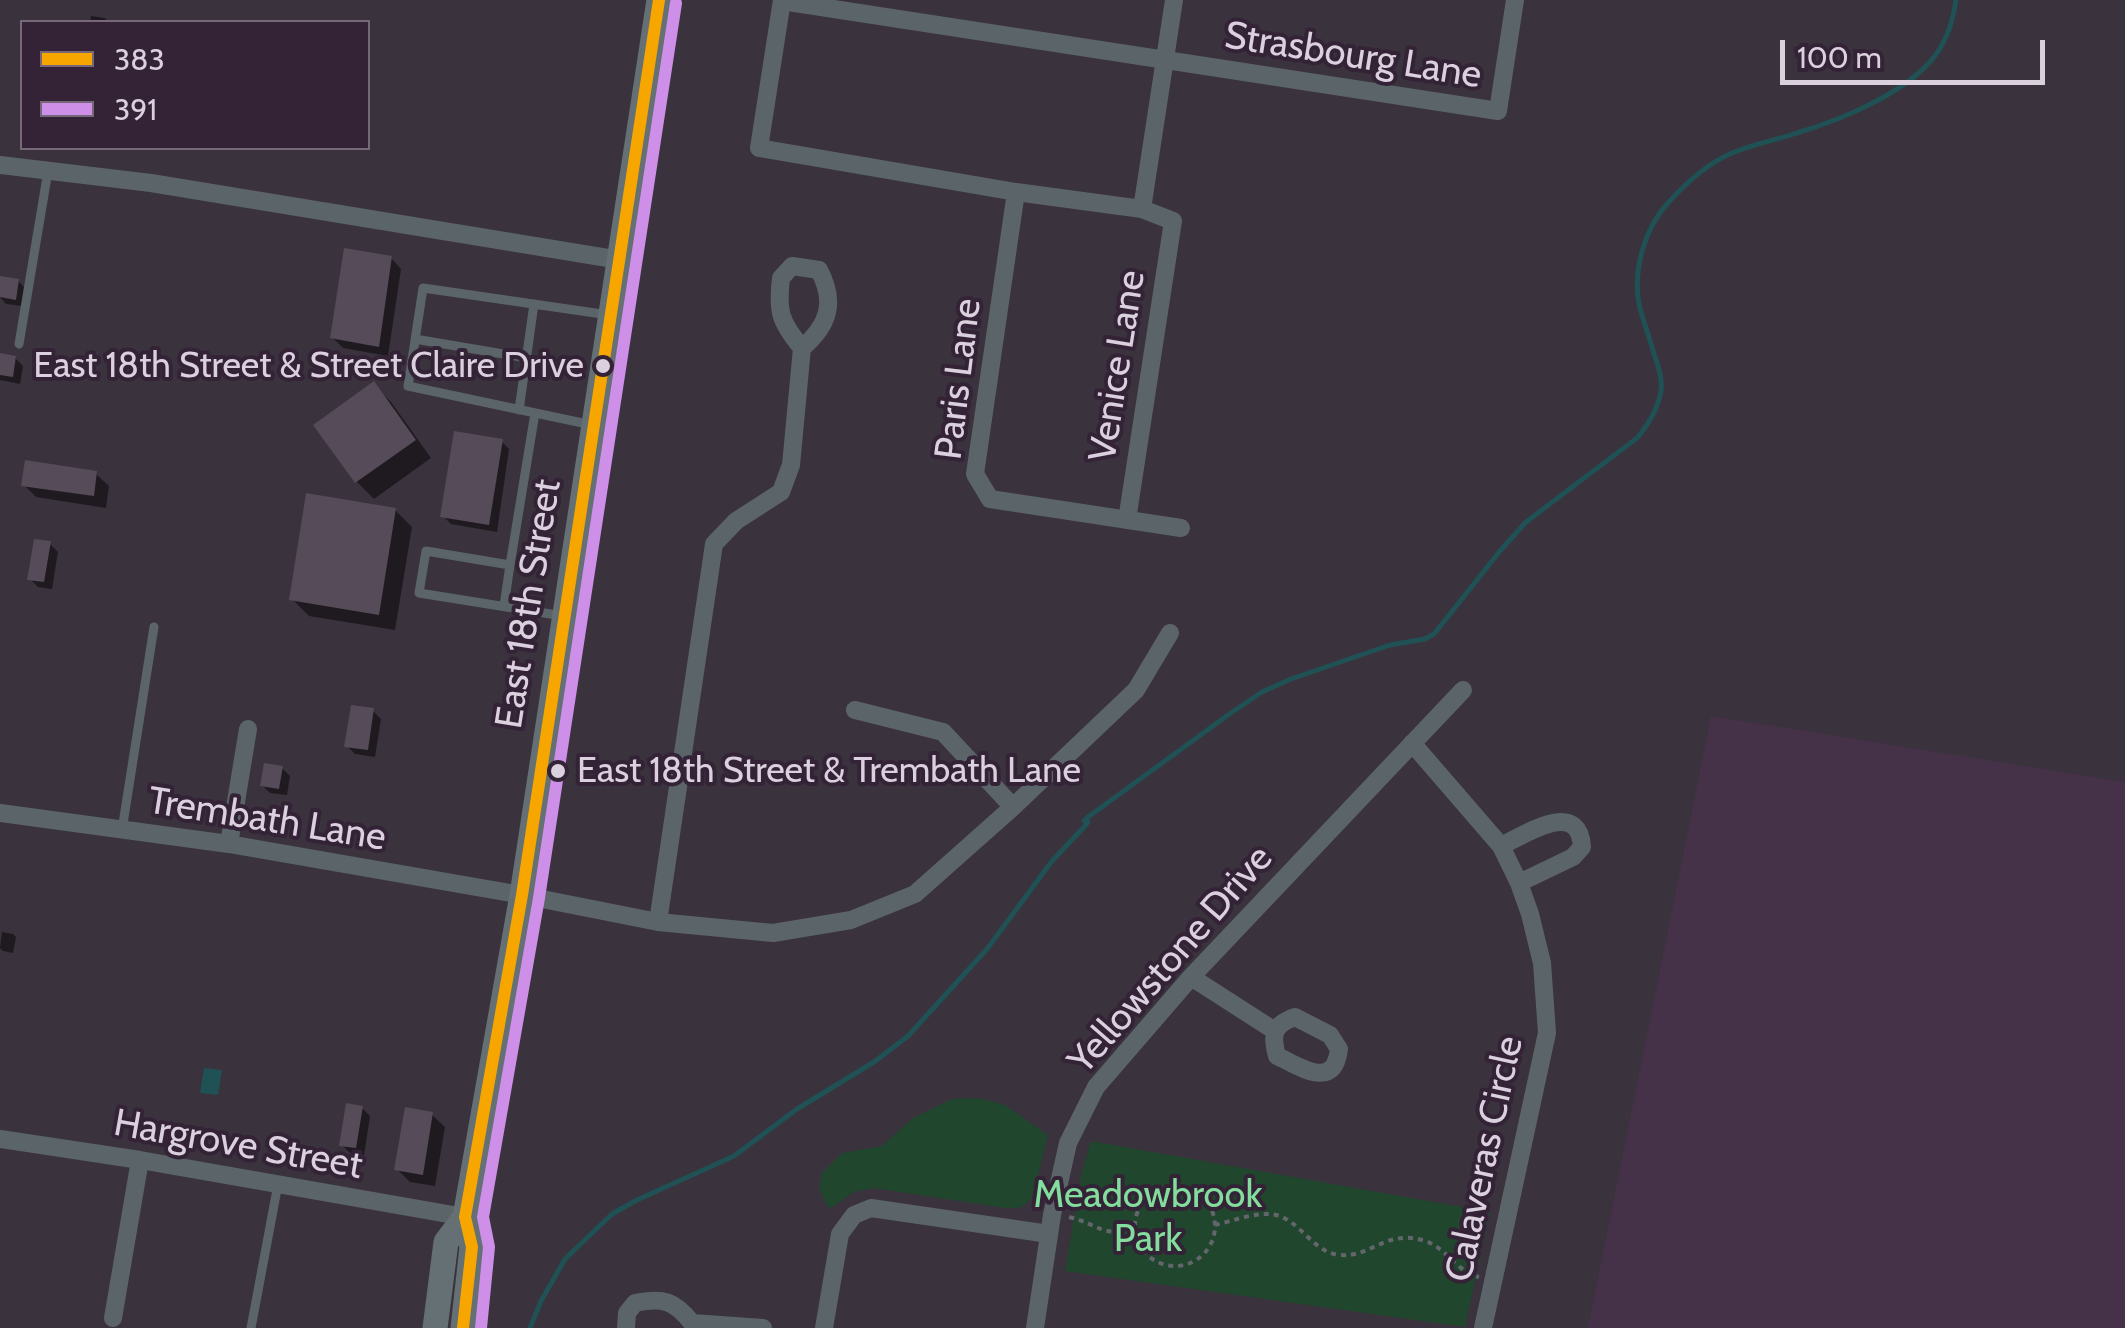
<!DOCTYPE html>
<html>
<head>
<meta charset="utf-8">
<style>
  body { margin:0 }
  #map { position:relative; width:2125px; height:1328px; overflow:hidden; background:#3a323c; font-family:Cabin,sans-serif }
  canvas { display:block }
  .legend { position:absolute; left:20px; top:20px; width:350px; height:130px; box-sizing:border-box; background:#342337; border:2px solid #776879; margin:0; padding:12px 18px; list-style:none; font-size:30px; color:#dbd0dd }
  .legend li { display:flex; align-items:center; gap:20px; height:50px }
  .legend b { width:50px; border:2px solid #776879 }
  .scale { position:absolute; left:1780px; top:40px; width:265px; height:45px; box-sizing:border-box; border:5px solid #dbd0dd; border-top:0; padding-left:12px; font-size:30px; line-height:35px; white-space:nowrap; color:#dbd0dd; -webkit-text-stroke:8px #342337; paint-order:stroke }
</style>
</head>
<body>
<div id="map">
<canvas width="2125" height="1328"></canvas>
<ul class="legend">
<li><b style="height:12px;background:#f7a600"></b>383</li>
<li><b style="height:12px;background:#ce8fe9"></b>391</li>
</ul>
<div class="scale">100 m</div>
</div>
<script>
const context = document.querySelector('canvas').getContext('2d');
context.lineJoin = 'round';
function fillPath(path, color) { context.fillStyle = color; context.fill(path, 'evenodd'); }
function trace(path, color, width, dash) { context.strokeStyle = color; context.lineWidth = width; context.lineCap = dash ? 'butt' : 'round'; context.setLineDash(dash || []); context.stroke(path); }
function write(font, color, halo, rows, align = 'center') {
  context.font = font + ' Cabin,sans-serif'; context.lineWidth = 8; context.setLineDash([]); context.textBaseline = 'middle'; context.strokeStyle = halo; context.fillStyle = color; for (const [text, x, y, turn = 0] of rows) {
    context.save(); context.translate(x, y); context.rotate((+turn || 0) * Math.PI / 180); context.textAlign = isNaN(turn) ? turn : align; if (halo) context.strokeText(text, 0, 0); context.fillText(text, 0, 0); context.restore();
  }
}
const built = new Path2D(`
  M1711 716 2125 782V1328H1588Z`);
const green = new Path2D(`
  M978 1098 1005 1105 1048 1135 1033 1196C1025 1208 1019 1209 1005 1208L874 1188 854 1192 831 1208 827 1206 819 1188 822 1173 842 1153 882 1146 913 1118 952 1099Z
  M1091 1141 1490 1212 1465 1327 1065 1271 1082 1171Z`);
const water = new Path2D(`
  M204 1068 222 1070 218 1095 200 1093Z`);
const shadow = new Path2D(`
  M91 16 105 18 108 22H90Z
  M391 258 401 269 388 356 343 348 333 338Z
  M18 281 26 289 23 306 6 304 0 297V284Z
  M0 356 15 358 23 366 20 384 0 380Z
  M374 385 391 402 431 458 374 499 357 482 317 425Z
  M501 441 509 449 497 532 451 524 443 516Z
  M96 474 109 486 106 508 36 497 24 485Z
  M395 510 412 527 395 630 309 616 292 599Z
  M50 544 58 552 52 589 38 587 30 579Z
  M373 711 381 719 375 757 355 754 347 746Z
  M282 768 290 776 287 795 270 793 262 785Z
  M2 932 13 934 16 937 13 953 3 951 0 948Z
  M362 1108 370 1116 364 1155 350 1153 342 1145Z
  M432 1115 445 1127 435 1186 410 1182 397 1169Z`);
const stream = new Path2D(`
  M530 1328 541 1301 565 1259 612 1214 637 1200 734 1156 797 1109 874 1062 908 1036 987 949 1052 861 1085 826 1088 822 1084 821 1088 817 1228 715 1262 692 1291 679 1390 645 1425 639 1434 634 1500 551 1526 522 1637 438C1648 425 1658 409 1661 391 1663 376 1656 361 1652 347 1648 333 1642 318 1639 304 1633 270 1644 230 1667 204 1684 185 1708 163 1732 153 1753 144 1776 140 1797 133 1840 120 1899 96 1930 62 1945 45 1953 22 1956 0`);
const building = new Path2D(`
  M344 248 392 256 379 347 330 338Z
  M0 276 19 279 16 300 0 297Z
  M0 353 16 356 13 377 0 375Z
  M374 381 416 440 355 483 313 425Z
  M454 431 503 439 489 525 440 517Z
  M25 460 97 471 94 496 21 486Z
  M306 493 396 508 379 615 289 600Z
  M34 539 51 541 44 582 27 580Z
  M351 705 374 708 368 750 344 747Z
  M264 763 283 766 279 789 260 786Z
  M346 1103 363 1106 356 1148 339 1146Z
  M405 1107 433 1112 423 1175 394 1170Z`);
const path = new Path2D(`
  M1135 1226a40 40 0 1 1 80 0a40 40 0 1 1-80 0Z
  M1069 1217C1101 1225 1098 1236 1135 1230
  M1215 1225C1233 1221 1257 1211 1276 1215 1301 1221 1313 1253 1340 1255 1370 1258 1385 1230 1422 1240 1446 1246 1456 1272 1479 1277`);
const service = new Path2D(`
  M415 339 527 358
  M19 344 48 171
  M519 410 534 304
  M535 413 510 565 426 551 419 593 563 616
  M592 425 408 386 423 288 609 315
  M504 606 510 565
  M122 830 154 627
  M251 1328 278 1184`);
const minor = new Path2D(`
  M782 0 759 148 1016 192 1142 209 1173 221 1127 520
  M782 1 1498 111 1515 0
  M0 165 151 183 620 260
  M1016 192 975 474 990 499 1181 528
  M1142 209 1174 0
  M855 710 943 732 1013 807
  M1412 743 1501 846 1519 883 1530 914 1542 963 1547 1033 1483 1328
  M0 813 229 844 522 895 658 922 773 933 851 920 915 894 1013 807 1136 690 1170 633
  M229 844 248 729
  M1501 846C1526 834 1579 798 1582 847L1573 857 1519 883
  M658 922 714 544 736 521 781 492 791 465 802 348C829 325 836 302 819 270L792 266 781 278C777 311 780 322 802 348
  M1191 977 1275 1031
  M1295 1017 1330 1035 1339 1049C1334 1091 1301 1067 1277 1056 1271 1034 1273 1025 1295 1017Z
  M0 1139 140 1160 465 1217
  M113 1318 140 1160
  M626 1328 627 1313 635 1303C663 1297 675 1301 692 1323L763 1328
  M824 1328 840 1234 854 1215 871 1208 1049 1234
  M1035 1328 1052 1215 1068 1143 1096 1087 1191 977 1463 690`);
const secondary = new Path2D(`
  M435 1328 446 1242 465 1217
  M463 1328 472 1247 465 1217 522 895 659 0`);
const bus1 = new Path2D(`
  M463 1328 472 1247 465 1217 522 895 659 0`);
const bus2 = new Path2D(`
  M481 1328 489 1247 483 1217 539 898 676 3`);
const markers = [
  [603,366,9,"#dbd0dd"],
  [558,771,9,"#dbd0dd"]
];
const busNames = [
  ["East 18th Street & Street Claire Drive",584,366],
  ["East 18th Street & Trembath Lane",577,771,"left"]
];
const streetNames = [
  ["Strasbourg Lane",1353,56,9],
  ["Venice Lane",1118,366,-81],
  ["Paris Lane",959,379,-83],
  ["East 18th Street",529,604,-81],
  ["Trembath Lane",267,820,9],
  ["Yellowstone Drive",1171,960,-49],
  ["Hargrove Street",238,1145,10],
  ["Calaveras Circle",1485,1159,-78]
];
const parkNames = [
  ["Meadowbrook",1148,1196],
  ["Park",1148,1240]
];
fillPath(built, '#453249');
fillPath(green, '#21462e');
fillPath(water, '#1f5155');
fillPath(shadow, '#0007');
trace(stream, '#1f5155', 5);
fillPath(building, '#564b58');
trace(path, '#63666b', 4, [5, 5]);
trace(service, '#5b6569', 9);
trace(minor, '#5b6569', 18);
trace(secondary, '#647074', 25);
trace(bus1, '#f7a600', 12);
trace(bus2, '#ce8fe9', 12);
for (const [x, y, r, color] of markers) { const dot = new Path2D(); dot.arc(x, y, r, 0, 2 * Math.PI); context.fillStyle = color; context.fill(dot); trace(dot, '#342337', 4); }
write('36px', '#dbd0dd', '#342337', busNames, 'right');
write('38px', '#dbd0dd', '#342337', streetNames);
write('38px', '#83dd9d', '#342337', parkNames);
</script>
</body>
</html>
